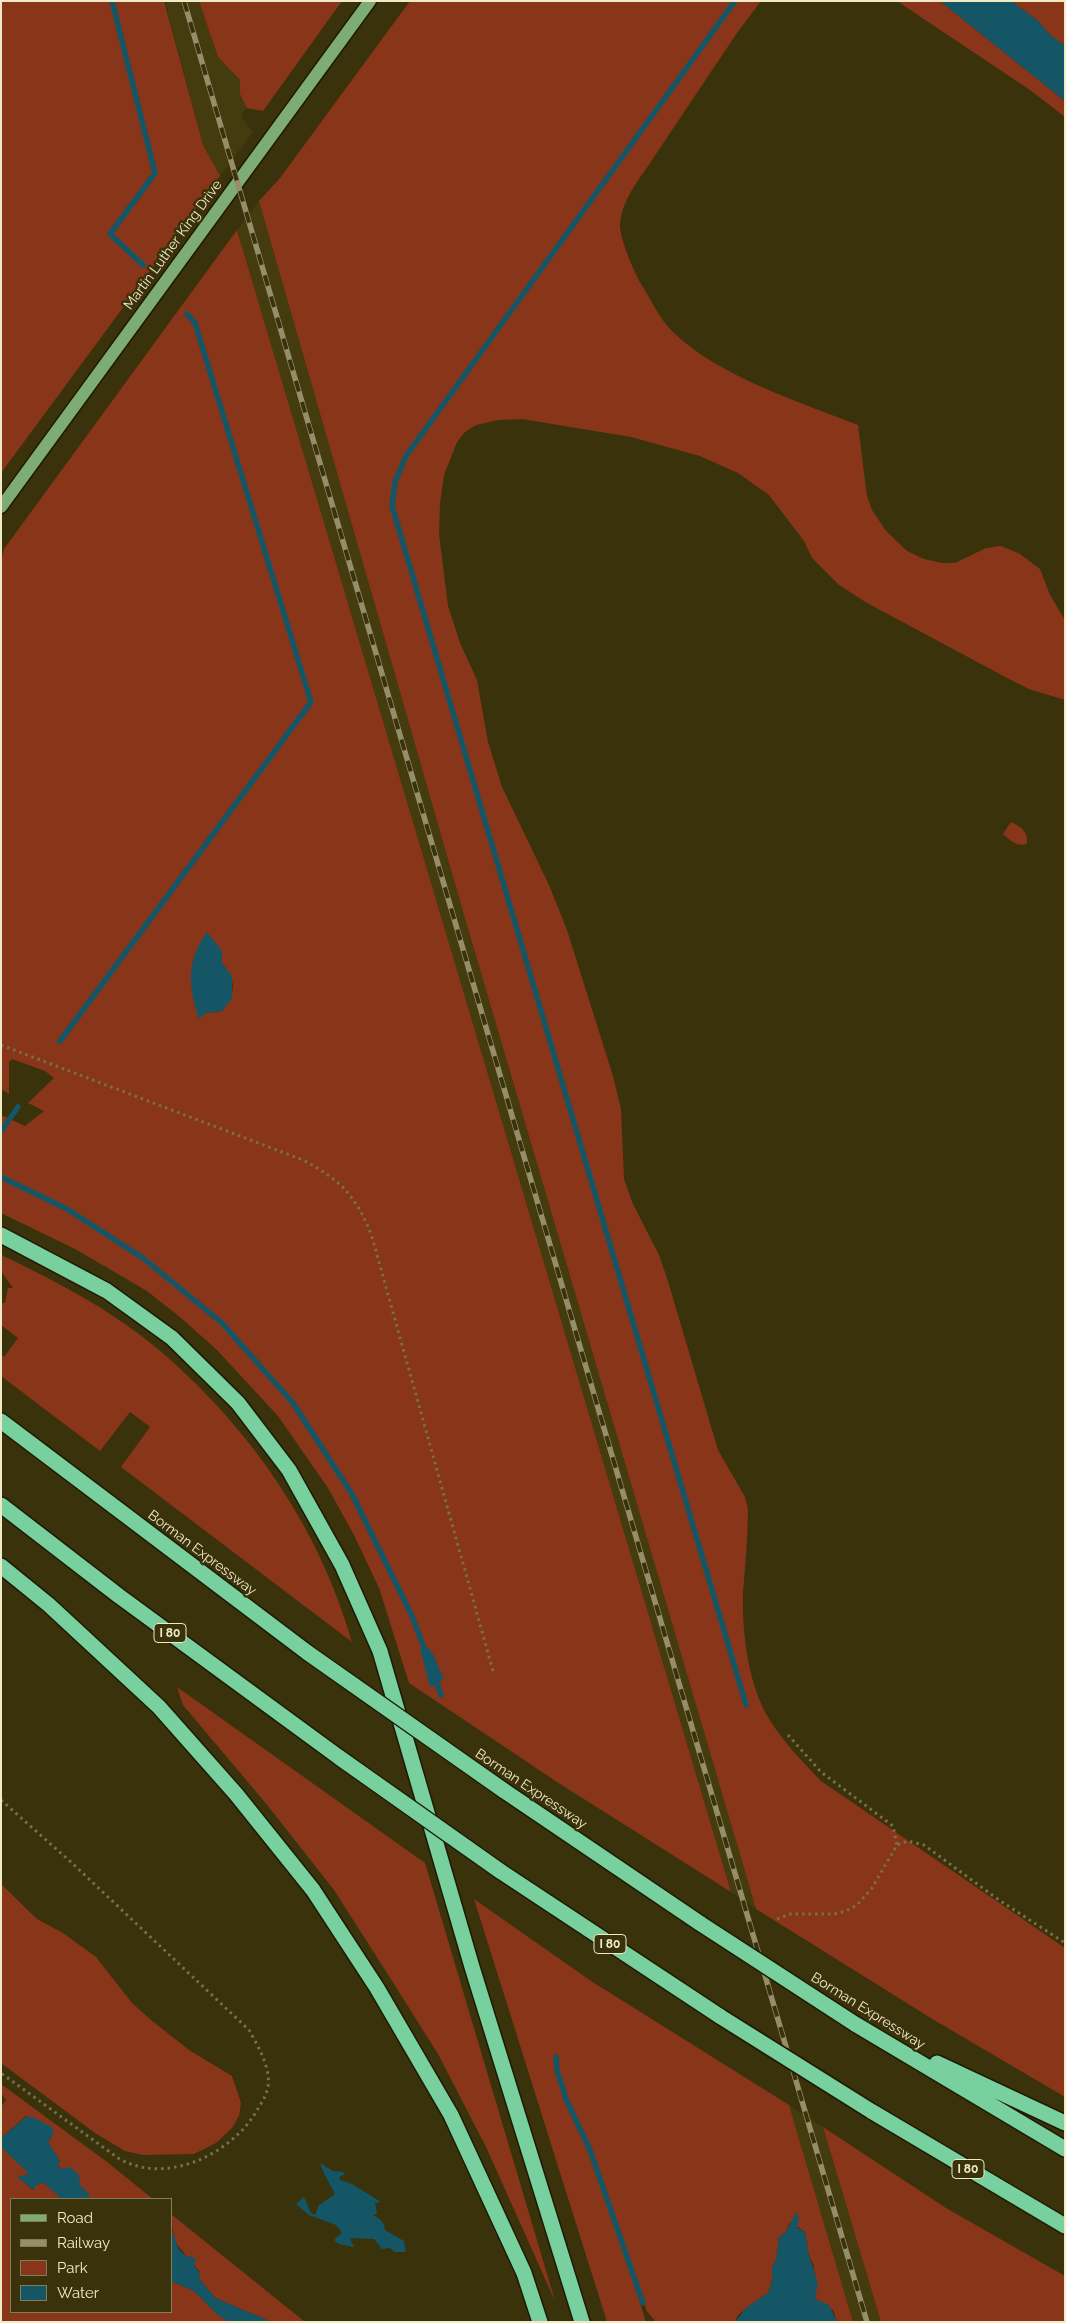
<!DOCTYPE html>
<html>
<head>
<meta charset="utf-8">
<style>
  body { margin:0 }
  #map { position:relative; width:1066px; height:2323px; overflow:hidden; background:#3a320b; font-family:Raleway,sans-serif }
  canvas { display:block }
  .frame { position:absolute; inset:0; border:2px solid #f1eac7; pointer-events:none }
  .legend { position:absolute; left:10px; top:2198px; width:162px; height:115px; box-sizing:border-box; background:#3a320b; border:1px solid #837c56; margin:0; padding:6px 9px; list-style:none; font-size:15px; color:#f1eac7 }
  .legend li { display:flex; align-items:center; gap:10px; height:25px }
  .legend b { width:25px; border:1px solid #837c56 }
</style>
</head>
<body>
<div id="map">
<canvas width="1066" height="2323"></canvas>
<div class="frame"></div>
<ul class="legend">
<li><b style="height:6px;background:#7dad72"></b>Road</li>
<li><b style="height:6px;background:#968e69"></b>Railway</li>
<li><b style="height:14px;background:#89351a"></b>Park</li>
<li><b style="height:14px;background:#145666"></b>Water</li>
</ul>
</div>
<script>
const context = document.querySelector('canvas').getContext('2d');
context.lineJoin = 'round';
function fillPath(path, color) { context.fillStyle = color; context.fill(path, 'evenodd'); }
function trace(path, color, width, dash) { context.strokeStyle = color; context.lineWidth = width; context.lineCap = dash ? 'butt' : 'round'; context.setLineDash(dash || []); context.stroke(path); }
function write(font, color, halo, rows, align = 'center') {
  context.font = font + ' Raleway,sans-serif'; context.lineWidth = 5; context.setLineDash([]); context.textBaseline = 'middle'; context.strokeStyle = halo; context.fillStyle = color; for (const [text, x, y, turn = 0] of rows) {
    context.save(); context.translate(x, y); context.rotate((+turn || 0) * Math.PI / 180); context.textAlign = isNaN(turn) ? turn : align; if (halo) context.strokeText(text, 0, 0); context.fillText(text, 0, 0); context.restore();
  }
}
const built = new Path2D(`
  M165 1H199L218 57 240 80V94L247 108 242 113V118L253 132 220 176 203 145Z
  M259 201 464 915 756 1909 731 1892 237 230Z
  M789 2105 823 2127 881 2322H853Z`);
const green = new Path2D(`
  M1 1H164L203 145 220 176 1 473Z
  M199 1H342L263 111 247 108 240 94V80L218 57Z
  M410 1H761L737 33 648 166C636 183 622 202 620 224 619 237 635 275 643 287 652 302 660 319 672 331 717 376 800 402 858 425L867 496 872 510 886 531 907 551 924 559 942 563H955L986 548 1001 546 1020 554 1040 569 1050 595 1065 620V700L1029 689 1009 679 867 603 839 585 812 558 804 541 769 495 738 473 700 456 631 437 522 419 498 420 476 425 465 432 457 442 444 475 440 504 439 534 448 606 460 643 477 680 488 742 502 787 549 885 567 930 613 1076 621 1109 624 1179 633 1204 659 1255 667 1278 718 1450 745 1497 748 1509C748 1537 745 1565 743 1593 742 1634 748 1687 771 1722 785 1744 803 1762 821 1781L1065 1948V2097L934 2020 756 1909 464 915 259 201 280 178Z
  M897 1H940L1065 101V117L1030 90Z
  M1011 1H1065V46L1049 34 1037 20Z
  M237 230 731 1892 557 1782 409 1683 379 1588 354 1535 328 1488 278 1416 217 1350 180 1317 147 1291 75 1249 1 1213V1115L25 1126 44 1111 28 1103 54 1078 45 1071 12 1059 9 1062V1094L3 1090 1 1093V562L4 549ZM222 963C237 982 236 992 222 1011L206 1013Z
  M1011 822C1022 828 1028 831 1027 844 1017 847 1011 841 1003 834Z
  M1 1255C58 1282 117 1313 165 1355 253 1432 320 1530 352 1642L121 1467 150 1427 130 1412 100 1451 1 1376V1355L4 1357 18 1338 1 1325V1303H5L8 1288H13L1 1271Z
  M177 1687 425 1863 555 2301 487 2149 438 2054 394 1984 334 1890 268 1806 183 1705Z
  M1 1884 37 1919 63 1933 96 1957 132 2003 151 2020 189 2050 232 2076 241 2103 239 2116 232 2128 216 2143 194 2154 143 2155 125 2151 95 2133 1 2063Z
  M474 1899 591 1981 789 2105 853 2322H837L833 2310 815 2299 814 2266 809 2256 805 2232 790 2222 786 2232 779 2237 776 2260 772 2267V2280L769 2292 738 2315 735 2322H656L646 2310 644 2299 638 2296 646 2322H607Z
  M1 2084 107 2162 153 2199H89L88 2194 57 2165 60 2161 48 2142 53 2134 26 2116 1 2138V2107L6 2100 1 2094Z
  M823 2127 946 2208 1065 2276V2322H881Z
  M1 2146 30 2174 18 2177 33 2190 36 2185 44 2183 62 2199H11V2312H171V2281L194 2291 218 2315 229 2322H1Z
  M171 2214 305 2322H272L215 2298 199 2278 200 2272 174 2241Z`);
const water = new Path2D(`
  M940 1H1011L1037 20 1049 34 1065 46V101Z
  M207 932 222 951V963L232 976V998L222 1011 206 1013 199 1019C188 985 186 962 207 932Z
  M423 1646C436 1649 436 1667 444 1677L437 1685 430 1687 420 1649Z
  M27 2116 35 2118 53 2128V2134L48 2142 60 2161 57 2165 61 2169 70 2167 79 2175 80 2185 89 2194V2199H62L44 2183 36 2185 34 2190 17 2177 29 2174 2 2148 1 2138Z
  M320 2163 333 2171 344 2172 345 2174 339 2177 340 2180 352 2184 381 2202 375 2203 377 2214 373 2215C380 2219 384 2221 385 2230L404 2241 406 2252H395L390 2248 382 2249 374 2239 350 2238 354 2247 339 2244 334 2240 342 2233 336 2225 309 2215 296 2204 304 2197 311 2213 315 2215 319 2205 335 2194C330 2184 323 2173 320 2163Z
  M796 2212 799 2219 797 2228 805 2232 809 2256 818 2283 815 2299 829 2305 837 2322H735L746 2308 769 2292 772 2280V2267L776 2260 779 2237 786 2232Z
  M171 2230C179 2243 174 2255 196 2258L194 2266 200 2273 199 2278 215 2298 272 2322H229L218 2315 194 2291 171 2281Z`);
const stream = new Path2D(`
  M112 1 155 173 110 234 143 265
  M735 1 406 456 395 482 392 506 746 1705
  M60 1041 311 702 195 323 187 314
  M1 1131 18 1107
  M1 1177 67 1209 143 1258 222 1323 293 1403 352 1494 412 1616 426 1653
  M435 1678 441 1695
  M556 2057 557 2070 566 2099 590 2150 643 2303`);
const path = new Path2D(`
  M1 1045 303 1160C341 1180 357 1197 372 1237L493 1671
  M788 1735 821 1772 893 1826 897 1845
  M1 1800 72 1863 249 2030C258 2046 271 2068 268 2087 266 2096 261 2104 256 2112 230 2155 165 2186 118 2158L1 2073
  M777 1919 790 1914H834L846 1911 857 1905 872 1888 897 1845 908 1841 924 1845 999 1900 1065 1943`);
const major = new Path2D(`
  M1 507 370 1`);
const highway = new Path2D(`
  M1 1235 107 1291 172 1338 238 1403 289 1470 342 1565 380 1651 472 1967 582 2322
  M1 1421 308 1653
  M1 1505 119 1596 340 1758
  M1 1566 49 1605 159 1707 236 1794 313 1890 377 1988 451 2115 524 2273 540 2322
  M503 1790 701 1924
  M500 1871 721 2017
  M855 2024 1065 2149
  M937 2063 1065 2123
  M871 2111 1065 2226`);
const rail = new Path2D(`
  M184 1 867 2322`);
const highwayBridge = new Path2D(`
  M308 1653 503 1790
  M340 1758 500 1871
  M701 1924 855 2024
  M721 2017 871 2111`);
const shields = [
  [170,1633,32],
  [610,1944,32],
  [968,2169,32]
];
const shieldNames = [
  ["I 80",170,1633],
  ["I 80",610,1944],
  ["I 80",968,2169]
];
const streetNames = [
  ["Martin Luther King Drive",173,245,-54],
  ["Borman Expressway",202,1553,37],
  ["Borman Expressway",531,1789,34],
  ["Borman Expressway",868,2011,32]
];
fillPath(built, '#443c0f');
fillPath(green, '#89351a');
fillPath(water, '#145666');
trace(stream, '#145666', 5.5);
trace(major, '#1f1a04', 15);
trace(highway, '#1f1a04', 18);
trace(path, '#78704b', 3, [2.5, 4]);
trace(major, '#7dad72', 12);
trace(highway, '#77d09e', 15);
trace(rail, '#968e69', 5.5);
trace(rail, '#3a320b', 4, [11]);
trace(highwayBridge, '#1f1a04', 18, []);
trace(highwayBridge, '#77d09e', 15);
for (const [x, y, w] of shields) { const box = new Path2D(); box.roundRect(x - w / 2, y - 9.5, w, 19, 4); context.fillStyle = '#3a320b'; context.fill(box); trace(box, '#f1eac7', 1); }
write('bold 12px', '#f1eac7', null, shieldNames);
write('14px', '#f1eac7', '#3a320b', streetNames);
</script>
</body>
</html>
